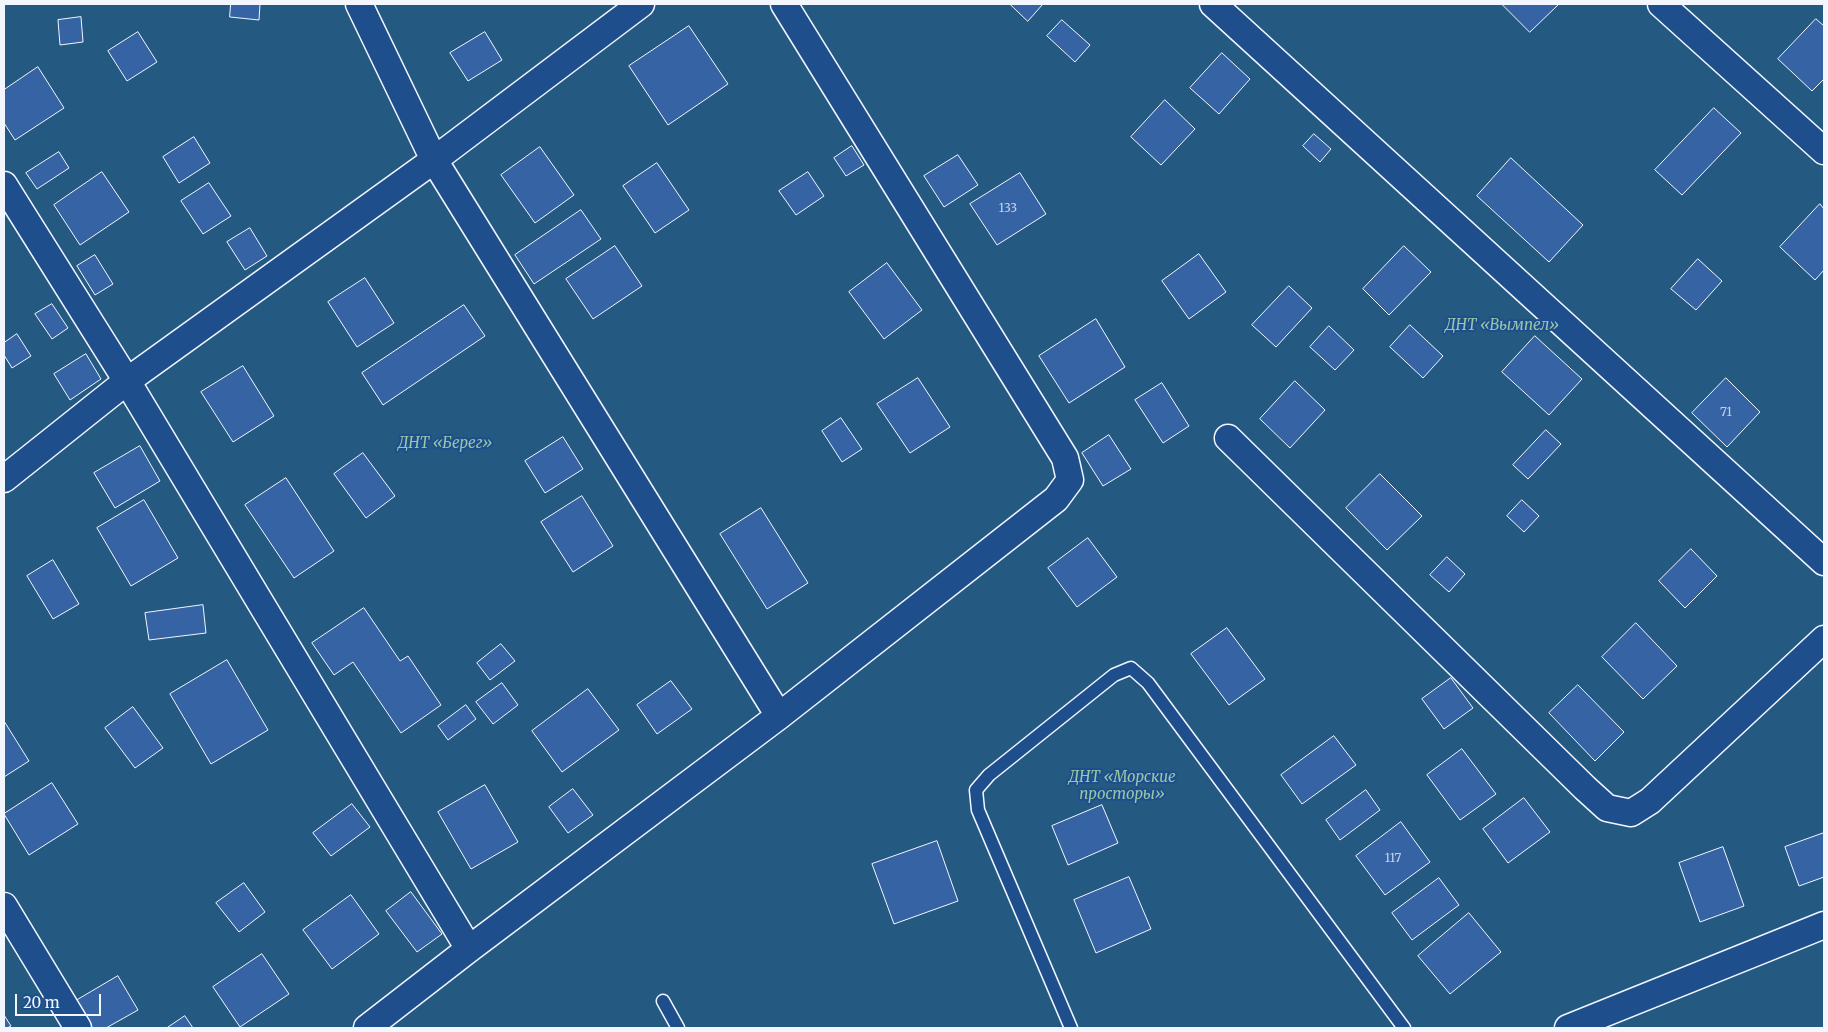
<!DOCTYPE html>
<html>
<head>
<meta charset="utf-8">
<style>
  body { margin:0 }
  #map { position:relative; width:1828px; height:1032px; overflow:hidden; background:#1f4e8c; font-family:Merriweather,serif }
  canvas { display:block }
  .frame { position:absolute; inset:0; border:5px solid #f2f6ff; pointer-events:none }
  .scale { position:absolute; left:15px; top:994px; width:86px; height:22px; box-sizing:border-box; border:2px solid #f2f6ff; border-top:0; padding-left:6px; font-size:15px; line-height:18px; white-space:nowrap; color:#f2f6ff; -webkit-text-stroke:4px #1f4e8c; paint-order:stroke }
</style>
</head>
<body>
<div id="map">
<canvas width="1828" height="1032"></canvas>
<div class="frame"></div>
<div class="scale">20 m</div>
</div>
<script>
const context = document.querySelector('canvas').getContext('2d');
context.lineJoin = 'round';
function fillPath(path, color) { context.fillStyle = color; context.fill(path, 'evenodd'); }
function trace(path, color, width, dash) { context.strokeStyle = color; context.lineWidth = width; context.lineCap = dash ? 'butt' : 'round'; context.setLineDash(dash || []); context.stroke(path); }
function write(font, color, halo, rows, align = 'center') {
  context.font = font + ' Merriweather,serif'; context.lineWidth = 4; context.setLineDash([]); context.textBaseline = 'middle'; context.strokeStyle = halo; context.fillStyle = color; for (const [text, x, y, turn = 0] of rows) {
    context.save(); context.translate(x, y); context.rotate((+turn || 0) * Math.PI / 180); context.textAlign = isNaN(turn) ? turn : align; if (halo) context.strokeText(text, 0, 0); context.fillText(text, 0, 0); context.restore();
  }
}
const green = new Path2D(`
  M4 4H1824V1028H4Z`);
const building = new Path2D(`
  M231 4H260L259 20 230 17Z
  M1010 4H1043L1028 21Z
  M1502 4H1559L1530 32Z
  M81 17 83 42 60 45 58 20Z
  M1816 19 1824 26V79L1812 91 1778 59Z
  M1062 20 1090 45 1075 62 1047 36Z
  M689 26 728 84 668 125 629 66Z
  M138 32 157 62 127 81 108 51Z
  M485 32 502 60 468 81 450 53Z
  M1222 53 1250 79 1219 114 1190 88Z
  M38 67 64 108 15 140 4 123V90Z
  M1165 100 1195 129 1161 165 1131 137Z
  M1714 108 1741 133 1682 195 1655 170Z
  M1314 134 1331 149 1320 162 1303 146Z
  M194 137 210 163 179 183 163 157Z
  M852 146 864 165 846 176 834 158Z
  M540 147 574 195 535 223 501 175Z
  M59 152 69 168 37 189 26 173Z
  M958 155 978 185 944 207 924 176Z
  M1511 158 1583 225 1549 262 1477 196Z
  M657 163 689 210 655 233 623 186Z
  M102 172 129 212 80 245 54 205Z
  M808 172 824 196 796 215 779 191Z
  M1020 173 1046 214 997 245 970 204Z
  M209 183 231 216 203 234 181 201Z
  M1820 204 1824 209V270L1815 280 1780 247Z
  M581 210 601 239 534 284 515 255Z
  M250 228 267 256 245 270 227 242Z
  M615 246 642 286 593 319 566 279Z
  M1404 246 1431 272 1389 315 1363 289Z
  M1199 254 1226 292 1189 319 1162 281Z
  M95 255 113 284 95 295 77 266Z
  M1698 259 1722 281 1696 310 1671 289Z
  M887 263 922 310 884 339 849 292Z
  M365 278 394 323 357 347 328 302Z
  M1289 286 1312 308 1276 347 1252 325Z
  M52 304 68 328 52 339 35 314Z
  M464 305 485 336 383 405 362 373Z
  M1096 319 1125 367 1069 403 1039 356Z
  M1410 325 1443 356 1423 378 1390 347Z
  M1329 326 1354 350 1335 370 1310 347Z
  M17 334 31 356 12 368 4 355V343Z
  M1535 336 1582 379 1549 415 1502 372Z
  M86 354 101 379 70 400 54 374Z
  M243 366 274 416 233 442 201 392Z
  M918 378 950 427 910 453 877 404Z
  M1726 378 1760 412 1727 447 1692 413Z
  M1295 381 1325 410 1290 448 1260 419Z
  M1162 383 1189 426 1163 443 1135 400Z
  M841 418 862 449 842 462 822 431Z
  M1546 430 1561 444 1528 479 1513 465Z
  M1109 435 1131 469 1103 486 1082 453Z
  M563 437 583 469 545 493 525 461Z
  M140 446 160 481 115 508 94 473Z
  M363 453 395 496 366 518 334 474Z
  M1380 474 1422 516 1387 550 1346 508Z
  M286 478 334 551 294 578 245 505Z
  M582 496 613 546 573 572 541 522Z
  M144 500 178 558 131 586 97 528Z
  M1522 500 1539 516 1524 532 1507 516Z
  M761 508 808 583 767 609 720 534Z
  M1088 538 1117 577 1077 607 1048 568Z
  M1691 549 1717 576 1685 608 1659 581Z
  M1447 557 1465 574 1449 592 1430 575Z
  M53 560 79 604 53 619 27 576Z
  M203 605 206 633 149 640 145 613Z
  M364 608 400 661 408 656 441 705 401 733 353 662 334 675 312 643Z
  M1636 623 1677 666 1643 699 1602 657Z
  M1227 628 1265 679 1229 705 1191 654Z
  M501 644 515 661 490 680 477 663Z
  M227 660 268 730 211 764 170 694Z
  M1451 678 1473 708 1444 729 1422 699Z
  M671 681 692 709 657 734 637 705Z
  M502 683 518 705 493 724 476 702Z
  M1578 685 1624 732 1595 761 1549 713Z
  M588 689 619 730 562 772 532 731Z
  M466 705 476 719 448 740 438 726Z
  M133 707 163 748 135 768 105 728Z
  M4 721 29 761 4 777Z
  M1334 736 1356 765 1302 804 1281 775Z
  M1462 749 1496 794 1460 820 1427 775Z
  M52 783 78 824 29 855 4 814Z
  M485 785 518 842 471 869 438 812Z
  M573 789 593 815 568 833 549 807Z
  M1366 790 1380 810 1340 840 1326 820Z
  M1524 798 1550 832 1508 863 1483 829Z
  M352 804 370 827 331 856 313 833Z
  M1102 805 1118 843 1068 865 1052 826Z
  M1401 822 1430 862 1385 895 1356 856Z
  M1824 833V877L1799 886 1785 847Z
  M937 841 958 901 894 924 872 864Z
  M1723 847 1744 906 1700 922 1679 863Z
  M1129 877 1151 929 1096 953 1074 900Z
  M1439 878 1459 905 1412 940 1392 913Z
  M244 883 265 912 239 932 216 903Z
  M411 892 442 934 417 952 386 911Z
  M351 895 379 934 332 969 303 930Z
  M1469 913 1501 952 1450 994 1418 956Z
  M262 954 289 994 240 1027 213 987Z
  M118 976 138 1010 106 1028H90L74 1002Z
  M4 1015 11 1026 7 1028H4Z
  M185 1016 193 1028H167Z`);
const service = new Path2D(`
  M663 1001 678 1028
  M1071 1028 978 810 976 790 989 775 1114 675 1131 668 1148 683 1404 1028`);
const minor = new Path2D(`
  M641 4 434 160 779 716
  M1213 4 1824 562
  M1661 4 1824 151
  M4 185 127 381 469 949
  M1228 438 1585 788 1607 808 1631 813 1650 801 1824 639
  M4 479 127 381 434 160 359 4
  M4 906 78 1028
  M367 1028 469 949 779 716 1056 499 1070 480 1065 458 784 4
  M1568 1028 1824 925`);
const numberNames = [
  ["133",1008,209],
  ["71",1726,413],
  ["117",1393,859]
];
const parkNames = [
  ["ДНТ «Вымпел»",1502,326],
  ["ДНТ «Берег»",445,444],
  ["ДНТ «Морские",1122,778],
  ["просторы»",1122,795]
];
fillPath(green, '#245a82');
trace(green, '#a8bbd7', 1);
fillPath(building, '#3563a3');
trace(building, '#f2f6ff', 1);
trace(service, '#f2f6ff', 15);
trace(minor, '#f2f6ff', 29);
trace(service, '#1f4e8c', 12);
trace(minor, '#1f4e8c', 26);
write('12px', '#c3d1e8', null, numberNames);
write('italic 15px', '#97c8a6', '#1f4e8c', parkNames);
</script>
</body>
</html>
